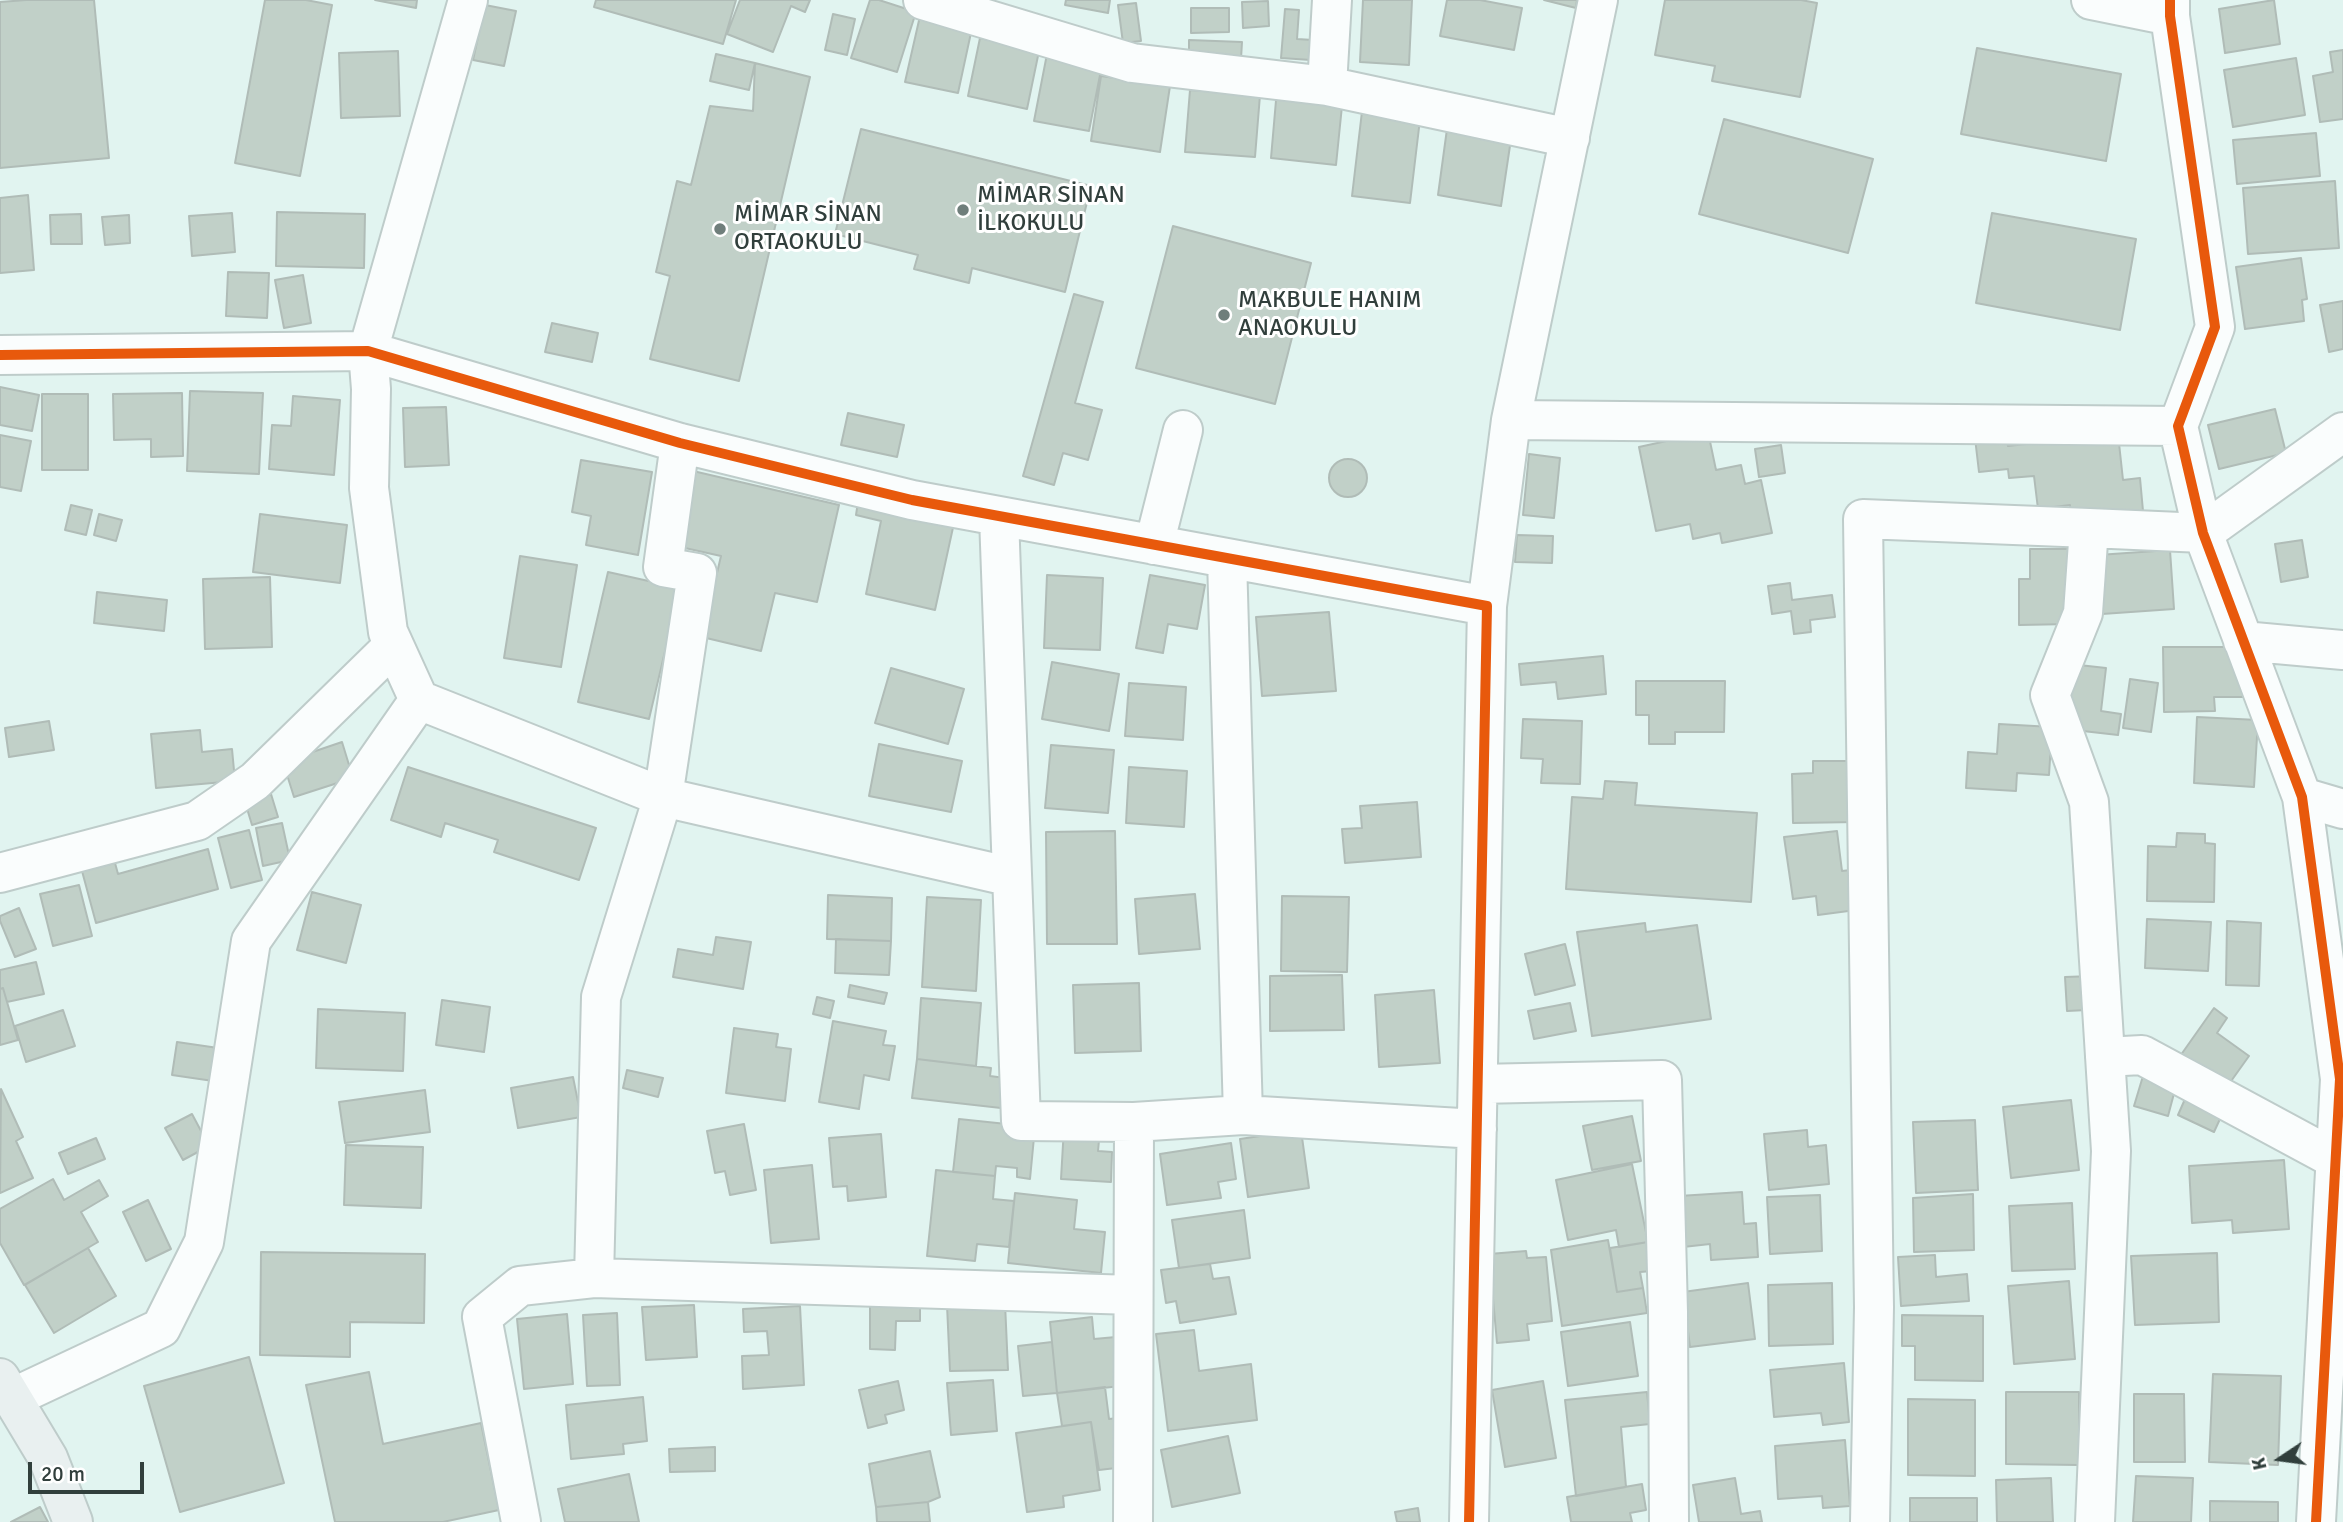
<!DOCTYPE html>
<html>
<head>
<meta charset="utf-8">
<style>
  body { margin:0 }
  #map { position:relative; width:2343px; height:1522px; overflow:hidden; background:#e1f4f0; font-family:Signika,sans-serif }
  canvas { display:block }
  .north { position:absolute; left:2245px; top:1424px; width:70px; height:70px; -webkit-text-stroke:5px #fff; paint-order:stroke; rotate:257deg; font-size:19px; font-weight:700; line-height:28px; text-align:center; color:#313f3c }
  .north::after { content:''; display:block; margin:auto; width:24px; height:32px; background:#313f3c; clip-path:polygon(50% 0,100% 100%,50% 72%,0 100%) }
  .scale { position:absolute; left:28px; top:1462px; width:116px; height:32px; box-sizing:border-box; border:4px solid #313f3c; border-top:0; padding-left:9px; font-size:21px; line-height:24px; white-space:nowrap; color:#313f3c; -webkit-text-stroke:5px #fff; paint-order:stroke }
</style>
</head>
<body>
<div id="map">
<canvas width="2343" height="1522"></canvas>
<div class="north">K</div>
<div class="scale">20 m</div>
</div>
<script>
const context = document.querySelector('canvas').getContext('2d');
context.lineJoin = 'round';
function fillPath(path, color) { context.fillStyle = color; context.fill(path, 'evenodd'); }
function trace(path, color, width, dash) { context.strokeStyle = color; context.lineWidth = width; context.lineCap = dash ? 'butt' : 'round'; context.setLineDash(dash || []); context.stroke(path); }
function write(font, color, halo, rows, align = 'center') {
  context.font = font + ' Signika,sans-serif'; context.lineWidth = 6; context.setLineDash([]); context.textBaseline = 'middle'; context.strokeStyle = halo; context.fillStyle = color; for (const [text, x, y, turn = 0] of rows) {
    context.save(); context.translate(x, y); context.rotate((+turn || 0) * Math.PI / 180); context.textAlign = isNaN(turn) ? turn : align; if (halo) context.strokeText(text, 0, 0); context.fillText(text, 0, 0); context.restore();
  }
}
const building = new Path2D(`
  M26 0H94L109 158 0 168V2Z
  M265 0H306L332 5 300 176 235 163Z
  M375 0H417L416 8Z
  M596 0H736L723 44 594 7Z
  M740 0H810L805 12 791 6 773 52 727 34Z
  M870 0H879L916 12 897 72 851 58Z
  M1066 0H1110L1108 13 1065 5Z
  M1363 0H1412L1409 65 1360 62Z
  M1447 0H1480L1522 8 1514 50 1440 36Z
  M1544 0H1577L1576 8Z
  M1665 0H1801L1817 3 1800 97 1712 81 1715 66 1655 55Z
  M2274 0 2280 44 2225 53 2219 9Z
  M1268 1 1269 26 1243 28 1242 2Z
  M1136 3 1141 41 1123 43 1118 5Z
  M485 5 516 11 504 66 473 60Z
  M1191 8H1229V32L1191 33Z
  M1285 9 1299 10 1297 39 1313 40 1311 60 1281 58Z
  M833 14 855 19 847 55 825 50Z
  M920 16 972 28 958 93 905 82Z
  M980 38 1039 51 1027 109 968 96Z
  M1189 40 1242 42 1241 59 1189 57Z
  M1977 48 2121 74 2106 161 1961 134Z
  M2343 50V119L2320 122 2313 76 2333 72 2330 52Z
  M398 51 400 116 341 118 339 53Z
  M716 54 755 63 749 90 710 81Z
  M1047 54 1102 65 1089 131 1034 121Z
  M2296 58 2305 115 2233 127 2224 70Z
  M755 63 810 77 739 381 650 359 670 276 656 272 677 181 691 185 710 106 753 111Z
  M1101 76 1170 86 1160 152 1091 141Z
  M1277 89 1343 96 1336 165 1271 158Z
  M1190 90 1260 95 1255 157 1185 152Z
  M1363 103 1421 111 1410 203 1352 196Z
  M1724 119 1873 159 1848 253 1699 214Z
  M861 129 1091 186 1065 292 972 268 969 283 914 269 918 255 835 234Z
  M1447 129 1511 139 1501 206 1438 195Z
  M2316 133 2320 176 2237 184 2233 140Z
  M2335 181 2339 248 2248 254 2243 188Z
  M28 195 34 270 0 273V198Z
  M277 212 365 214 364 268 276 266Z
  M232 213 235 252 192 256 189 216Z
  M1992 213 2136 239 2120 330 1976 303Z
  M81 214 82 244H51L50 215Z
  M129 215 130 243 105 245 102 217Z
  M1173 226 1311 263 1275 404 1136 368Z
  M2301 258 2307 299 2302 300 2304 321 2245 329 2236 267Z
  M228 272 269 273 267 318 226 316Z
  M303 275 311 323 284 328 275 280Z
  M1074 294 1103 302 1075 403 1102 410 1088 460 1063 453 1054 485 1023 476Z
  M2343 301V349L2329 352 2320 305Z
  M552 323 598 333 592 362 545 352Z
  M0 387 39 395 32 431 0 425Z
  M190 391 263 393 259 474 187 471Z
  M182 393 183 456 151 457V439L114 440 113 394Z
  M42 394H88V470H42Z
  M293 396 340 400 334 475 269 469 272 425 291 426Z
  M446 407 449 465 405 467 403 408Z
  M2275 409 2286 453 2219 469 2208 425Z
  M848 413 904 425 897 457 841 445Z
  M1708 432 1716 470 1741 465 1745 484 1761 480 1772 533 1722 543 1720 533 1693 539 1690 524 1656 531 1639 447Z
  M2006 434 2008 446 2118 434 2123 480 2140 478 2143 511 2071 518 2070 505 2038 509 2034 476 2009 478 2008 469 1979 472 1975 438Z
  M0 435 31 441 21 491 0 487Z
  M1781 445 1785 473 1759 477 1755 449Z
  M1529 454 1560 458 1554 518 1523 515Z
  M1329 478a19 19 0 1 1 38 0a19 19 0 1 1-38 0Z
  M581 460 652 472 638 555 586 545 591 516 572 512Z
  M693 471 839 505 817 602 775 593 761 651 702 637 721 556 676 546Z
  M858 502 954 523 935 610 866 594 881 521 856 515Z
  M71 505 92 510 86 535 65 530Z
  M99 514 122 520 116 541 94 535Z
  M260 514 347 525 340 583 253 572Z
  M1517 535 1553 536 1552 563 1515 562Z
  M2302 540 2308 577 2281 582 2275 544Z
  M2030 549H2070L2071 624 2019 625V579H2030Z
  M2170 550 2174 609 2102 614 2098 555Z
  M520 556 577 565 561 667 504 658Z
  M608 572 680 588 649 719 578 702Z
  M1047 575 1103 578 1100 650 1044 648Z
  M1150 575 1205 585 1197 629 1168 624 1163 653 1136 648Z
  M270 577 272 647 205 649 203 579Z
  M1790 583 1792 600 1832 595 1835 617 1810 620 1811 632 1794 634 1791 611 1772 614 1768 586Z
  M97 592 167 600 164 631 94 623Z
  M1329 612 1336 691 1262 696 1256 617Z
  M2163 647H2245L2246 697H2214L2215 711 2164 712Z
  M1603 656 1606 694 1558 699 1556 682 1521 685 1519 664Z
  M1052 662 1119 674 1109 731 1042 719Z
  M2070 664 2106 668 2101 711 2121 714 2118 735 2074 730 2076 708 2065 707Z
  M891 668 964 689 948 744 875 723Z
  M2130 679 2158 683 2151 732 2123 728Z
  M1636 681H1725L1724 732H1675V744H1649V715H1636Z
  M1129 683 1186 687 1183 740 1125 736Z
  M2197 717 2258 720 2254 787 2194 783Z
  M1523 719 1582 721 1580 784 1541 783 1543 759 1521 758Z
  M49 721 54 750 9 757 5 728Z
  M1999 724 2052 727 2049 775 2017 773 2016 791 1966 788 1968 752 1997 754Z
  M200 730 202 752 232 749 235 781 156 788 151 734Z
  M342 742 353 778 294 797 283 762Z
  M879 744 962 761 951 812 869 796Z
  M1051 745 1114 750 1108 813 1045 808Z
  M1813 761H1857L1858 822 1793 823 1792 774 1813 773Z
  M408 767 596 828 579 880 494 852 498 840 445 823 441 837 391 820Z
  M1129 767 1187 771 1184 827 1126 823Z
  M1605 781 1637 783 1635 805 1757 813 1751 902 1566 889 1572 797 1603 799Z
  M271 794 278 817 252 825 245 802Z
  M1417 802 1421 857 1345 863 1342 829 1362 828 1360 806Z
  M282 823 290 860 263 866 256 828Z
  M249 830 262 880 231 888 218 838Z
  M1115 831 1117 944H1047L1046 832Z
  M1837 831 1842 871 1859 869 1856 910 1818 915 1816 896 1793 899 1784 837Z
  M2177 833 2205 834V843L2215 844 2214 902 2147 901 2148 846 2176 847Z
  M208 849 218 889 96 923 82 871 115 863 118 874Z
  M79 885 92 936 53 946 40 894Z
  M312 892 361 905 346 963 297 950Z
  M1195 894 1200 949 1139 954 1135 899Z
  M828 895 892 898 891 941 827 939Z
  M1282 896 1349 897 1347 972 1281 971Z
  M927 897 981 900 976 991 922 987Z
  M19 908 36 949 15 957 0 921V916Z
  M2147 919 2211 922 2208 971 2145 968Z
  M2227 921 2261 923 2259 986 2226 985Z
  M1645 923 1646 932 1697 925 1711 1019 1592 1036 1577 932Z
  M716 937 751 942 743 989 673 977 678 949 713 955Z
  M836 939 891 941 889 975 835 973Z
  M1565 944 1575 985 1535 995 1525 954Z
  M36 962 44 994 7 1002 3 988 0 989V970Z
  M1342 975 1344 1030 1270 1031V976Z
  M2093 976 2087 1010 2067 1011 2065 977Z
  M1139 983 1141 1051 1075 1053 1073 985Z
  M850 985 887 993 884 1004 848 997Z
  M3 988 18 1040 0 1045V989Z
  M1434 990 1440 1063 1379 1067 1375 995Z
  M817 997 834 1001 830 1018 813 1014Z
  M921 998 981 1003 976 1066 917 1059Z
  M442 1000 490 1007 484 1052 436 1045Z
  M1570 1003 1576 1031 1534 1039 1528 1011Z
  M2214 1008 2227 1018 2217 1033 2249 1056 2224 1091 2178 1059Z
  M318 1009 405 1013 403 1071 316 1068Z
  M63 1010 75 1046 26 1062 15 1026Z
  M833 1021 886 1031 883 1045 895 1046 889 1080 864 1075 859 1109 819 1102Z
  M734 1028 778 1034 776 1047 791 1049 785 1101 726 1093Z
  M177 1042 225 1049 220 1082 172 1075Z
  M917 1059 991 1068 990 1076 1005 1078 1001 1108 912 1098Z
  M627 1070 663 1078 658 1097 623 1088Z
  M2143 1076 2176 1086 2168 1116 2134 1106Z
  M573 1077 581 1117 518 1128 511 1088Z
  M1 1089 23 1137 16 1141 33 1178 0 1193Z
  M425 1090 430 1132 345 1143 339 1102Z
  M2189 1090 2225 1108 2214 1132 2178 1115Z
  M2071 1100 2079 1170 2011 1178 2003 1107Z
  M192 1114 209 1146 183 1160 165 1128Z
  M1632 1116 1641 1161 1592 1170 1583 1126Z
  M959 1119 1035 1127 1030 1179 1017 1177V1168L996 1166 995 1176 953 1172Z
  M1975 1120 1978 1190 1916 1193 1913 1122Z
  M744 1124 756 1190 730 1195 725 1171 715 1173 707 1131Z
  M1064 1127 1100 1130 1098 1151 1112 1152 1111 1182 1061 1179Z
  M1301 1130 1309 1188 1248 1197 1240 1139Z
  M1807 1130 1808 1147 1826 1145 1829 1184 1769 1190 1764 1134Z
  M881 1134 886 1197 848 1201 847 1186 833 1187 829 1138Z
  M96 1138 105 1159 68 1174 59 1153Z
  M1231 1143 1236 1179 1218 1182 1221 1198 1167 1205 1160 1154Z
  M346 1145 423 1147 421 1208 344 1205Z
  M2284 1160 2289 1229 2233 1233 2232 1220 2192 1223 2189 1166Z
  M1632 1164 1648 1242 1619 1247 1616 1230 1568 1240 1556 1180Z
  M812 1165 819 1239 771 1243 764 1170Z
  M936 1170 995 1176 993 1199 1014 1201 1009 1247 977 1244 975 1261 927 1256Z
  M53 1179 64 1200 99 1180 108 1196 81 1212 98 1242 24 1285 0 1243V1209Z
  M1742 1192 1744 1224 1756 1223 1758 1257 1711 1260 1710 1244 1683 1247 1679 1196Z
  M1015 1193 1077 1200 1074 1229 1105 1232 1101 1273 1008 1263Z
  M1973 1194 1974 1250 1914 1252 1913 1198Z
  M1820 1195 1822 1251 1770 1254 1767 1197Z
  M148 1200 171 1249 146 1261 123 1212Z
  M2072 1203 2075 1269 2012 1271 2009 1206Z
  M1244 1210 1250 1258 1179 1268 1172 1220Z
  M1608 1240 1617 1292 1643 1288 1647 1313 1562 1326 1551 1250Z
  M1648 1242 1652 1271 1640 1272 1643 1288 1617 1292 1610 1248Z
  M88 1248 116 1296 54 1333 25 1285Z
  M1526 1251 1527 1258 1546 1257 1552 1321 1527 1324 1529 1340 1497 1343 1489 1254Z
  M261 1252 425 1254 424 1323 350 1322V1357L260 1355Z
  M2217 1253 2219 1322 2135 1325 2131 1256Z
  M1935 1255 1936 1277 1967 1274 1969 1301 1901 1306 1898 1257Z
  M1210 1264 1213 1279 1229 1277 1236 1314 1180 1323 1176 1301 1166 1303 1161 1270Z
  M2069 1281 2075 1359 2014 1364 2008 1286Z
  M1748 1283 1755 1339 1690 1347 1683 1292Z
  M1832 1283 1833 1344 1769 1346 1768 1285Z
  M870 1303H920V1321H896L895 1350 870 1349Z
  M1005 1303 1008 1370 950 1371 947 1305Z
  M694 1305 697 1357 646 1360 642 1307Z
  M800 1306 804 1385 743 1389 742 1356 769 1355 767 1331 744 1332 743 1309Z
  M617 1313 620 1385 587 1386 583 1315Z
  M567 1314 573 1384 524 1389 517 1319Z
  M1902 1315 1983 1316V1381L1915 1380V1346H1902Z
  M1092 1317 1094 1339 1116 1337 1121 1386 1057 1393 1050 1322Z
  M1630 1322 1638 1376 1568 1386 1561 1332Z
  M1194 1330 1199 1371 1251 1364 1257 1420 1168 1431 1156 1334Z
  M1052 1342 1057 1393 1023 1396 1018 1346Z
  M249 1357 284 1483 180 1512 144 1386Z
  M1844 1363 1849 1422 1823 1425 1821 1413 1774 1417 1770 1370Z
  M369 1372 383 1444 481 1423 499 1510 443 1522H335L306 1385Z
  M2213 1374 2281 1376 2278 1465 2209 1462Z
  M993 1380 997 1431 951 1435 947 1383Z
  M898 1381 904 1410 885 1415 887 1423 868 1428 859 1390Z
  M1543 1381 1556 1458 1505 1467 1492 1390Z
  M1105 1387 1109 1419 1127 1417 1133 1466 1099 1470 1091 1422 1062 1426 1057 1393Z
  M1647 1392 1650 1424 1621 1427 1626 1487 1576 1496 1565 1400Z
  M2006 1392H2079V1465L2006 1464Z
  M2134 1394H2184L2185 1462H2134Z
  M643 1397 647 1441 623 1444 624 1454 571 1459 566 1405Z
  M1908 1399 1975 1400V1476L1908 1475Z
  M1091 1422 1100 1490 1063 1496 1064 1507 1027 1512 1016 1433Z
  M1228 1436 1240 1493 1172 1507 1161 1450Z
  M1845 1440 1850 1506 1823 1508 1822 1496 1778 1499 1775 1446Z
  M715 1447V1471L670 1472 669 1449Z
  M930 1451 940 1497 928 1502 876 1507 869 1464Z
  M629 1474 639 1522H565L558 1489Z
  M2136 1476 2193 1478 2191 1522H2133Z
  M1735 1478 1741 1514 1760 1511 1762 1522H1699L1693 1485Z
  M2051 1478 2053 1522H1997L1996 1480Z
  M1642 1484 1646 1510 1630 1513 1632 1522H1571L1567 1497Z
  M1910 1498H1977V1522H1910Z
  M2210 1501 2278 1502V1522H2210Z
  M928 1502 930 1522H877L876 1507Z
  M40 1507 48 1522H11Z
  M1418 1508 1420 1522H1397L1395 1512Z`);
const street = new Path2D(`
  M468 0 368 351 371 389 369 488 388 632 419 700 663 797 1012 877
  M923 0 1132 63 1327 86 1570 138
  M2091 0 2170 16
  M2170 0V16L2215 327 2178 426 2203 533 2302 797 2340 1079 2316 1522
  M1327 86 1332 0
  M0 355 368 351 680 443 912 500 1487 606 1469 1522
  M1511 420 1598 0
  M999 517 1021 1121 1134 1122 1243 1115 1477 1129
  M1154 545 1183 430
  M1227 559 1243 1115
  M1487 606 1511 420 2178 426
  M2243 641 2343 650
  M2302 797 2343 809
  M0 873 197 821 255 781 394 645
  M2105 1057 2142 1055 2335 1159
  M1478 1084 1662 1080 1668 1312 1669 1522
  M594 1278 601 997 663 797 697 573 663 567 680 443
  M12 1398 161 1328 204 1242 251 941 419 700
  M521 1522 482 1317 520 1286 594 1278 1133 1295
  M1133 1522 1134 1122
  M1870 1522 1874 1307 1863 519 2089 528
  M2095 1522 2111 1151 2089 802 2050 695 2083 613 2089 528 2203 533 2343 432`);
const secondary = new Path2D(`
  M0 1378 48 1458 73 1522`);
const cycleway = new Path2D(`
  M2170 0V16L2215 327 2178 426 2203 533 2302 797 2340 1079 2316 1522
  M0 355 368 351 680 443 912 500 1487 606 1469 1522`);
const markers = [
  [963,210,7,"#6f7e7b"],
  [720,229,7,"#6f7e7b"],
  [1224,315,7,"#6f7e7b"]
];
const poiNames = [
  ["MİMAR SİNAN",977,196],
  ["İLKOKULU",977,224],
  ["MİMAR SİNAN",734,215],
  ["ORTAOKULU",734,243],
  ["MAKBULE HANIM",1238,301],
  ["ANAOKULU",1238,329]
];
fillPath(building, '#c1d0c8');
trace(building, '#b0bcb7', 2);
trace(street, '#beccca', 42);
trace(secondary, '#beccca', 42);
trace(street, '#fafdfd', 38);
trace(secondary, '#e9f0f0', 38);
trace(cycleway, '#e8590c', 10);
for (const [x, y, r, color] of markers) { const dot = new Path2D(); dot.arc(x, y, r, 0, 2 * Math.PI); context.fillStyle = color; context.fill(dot); trace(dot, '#fff', 2.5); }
write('24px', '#313f3c', '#fff', poiNames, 'left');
</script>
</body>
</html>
